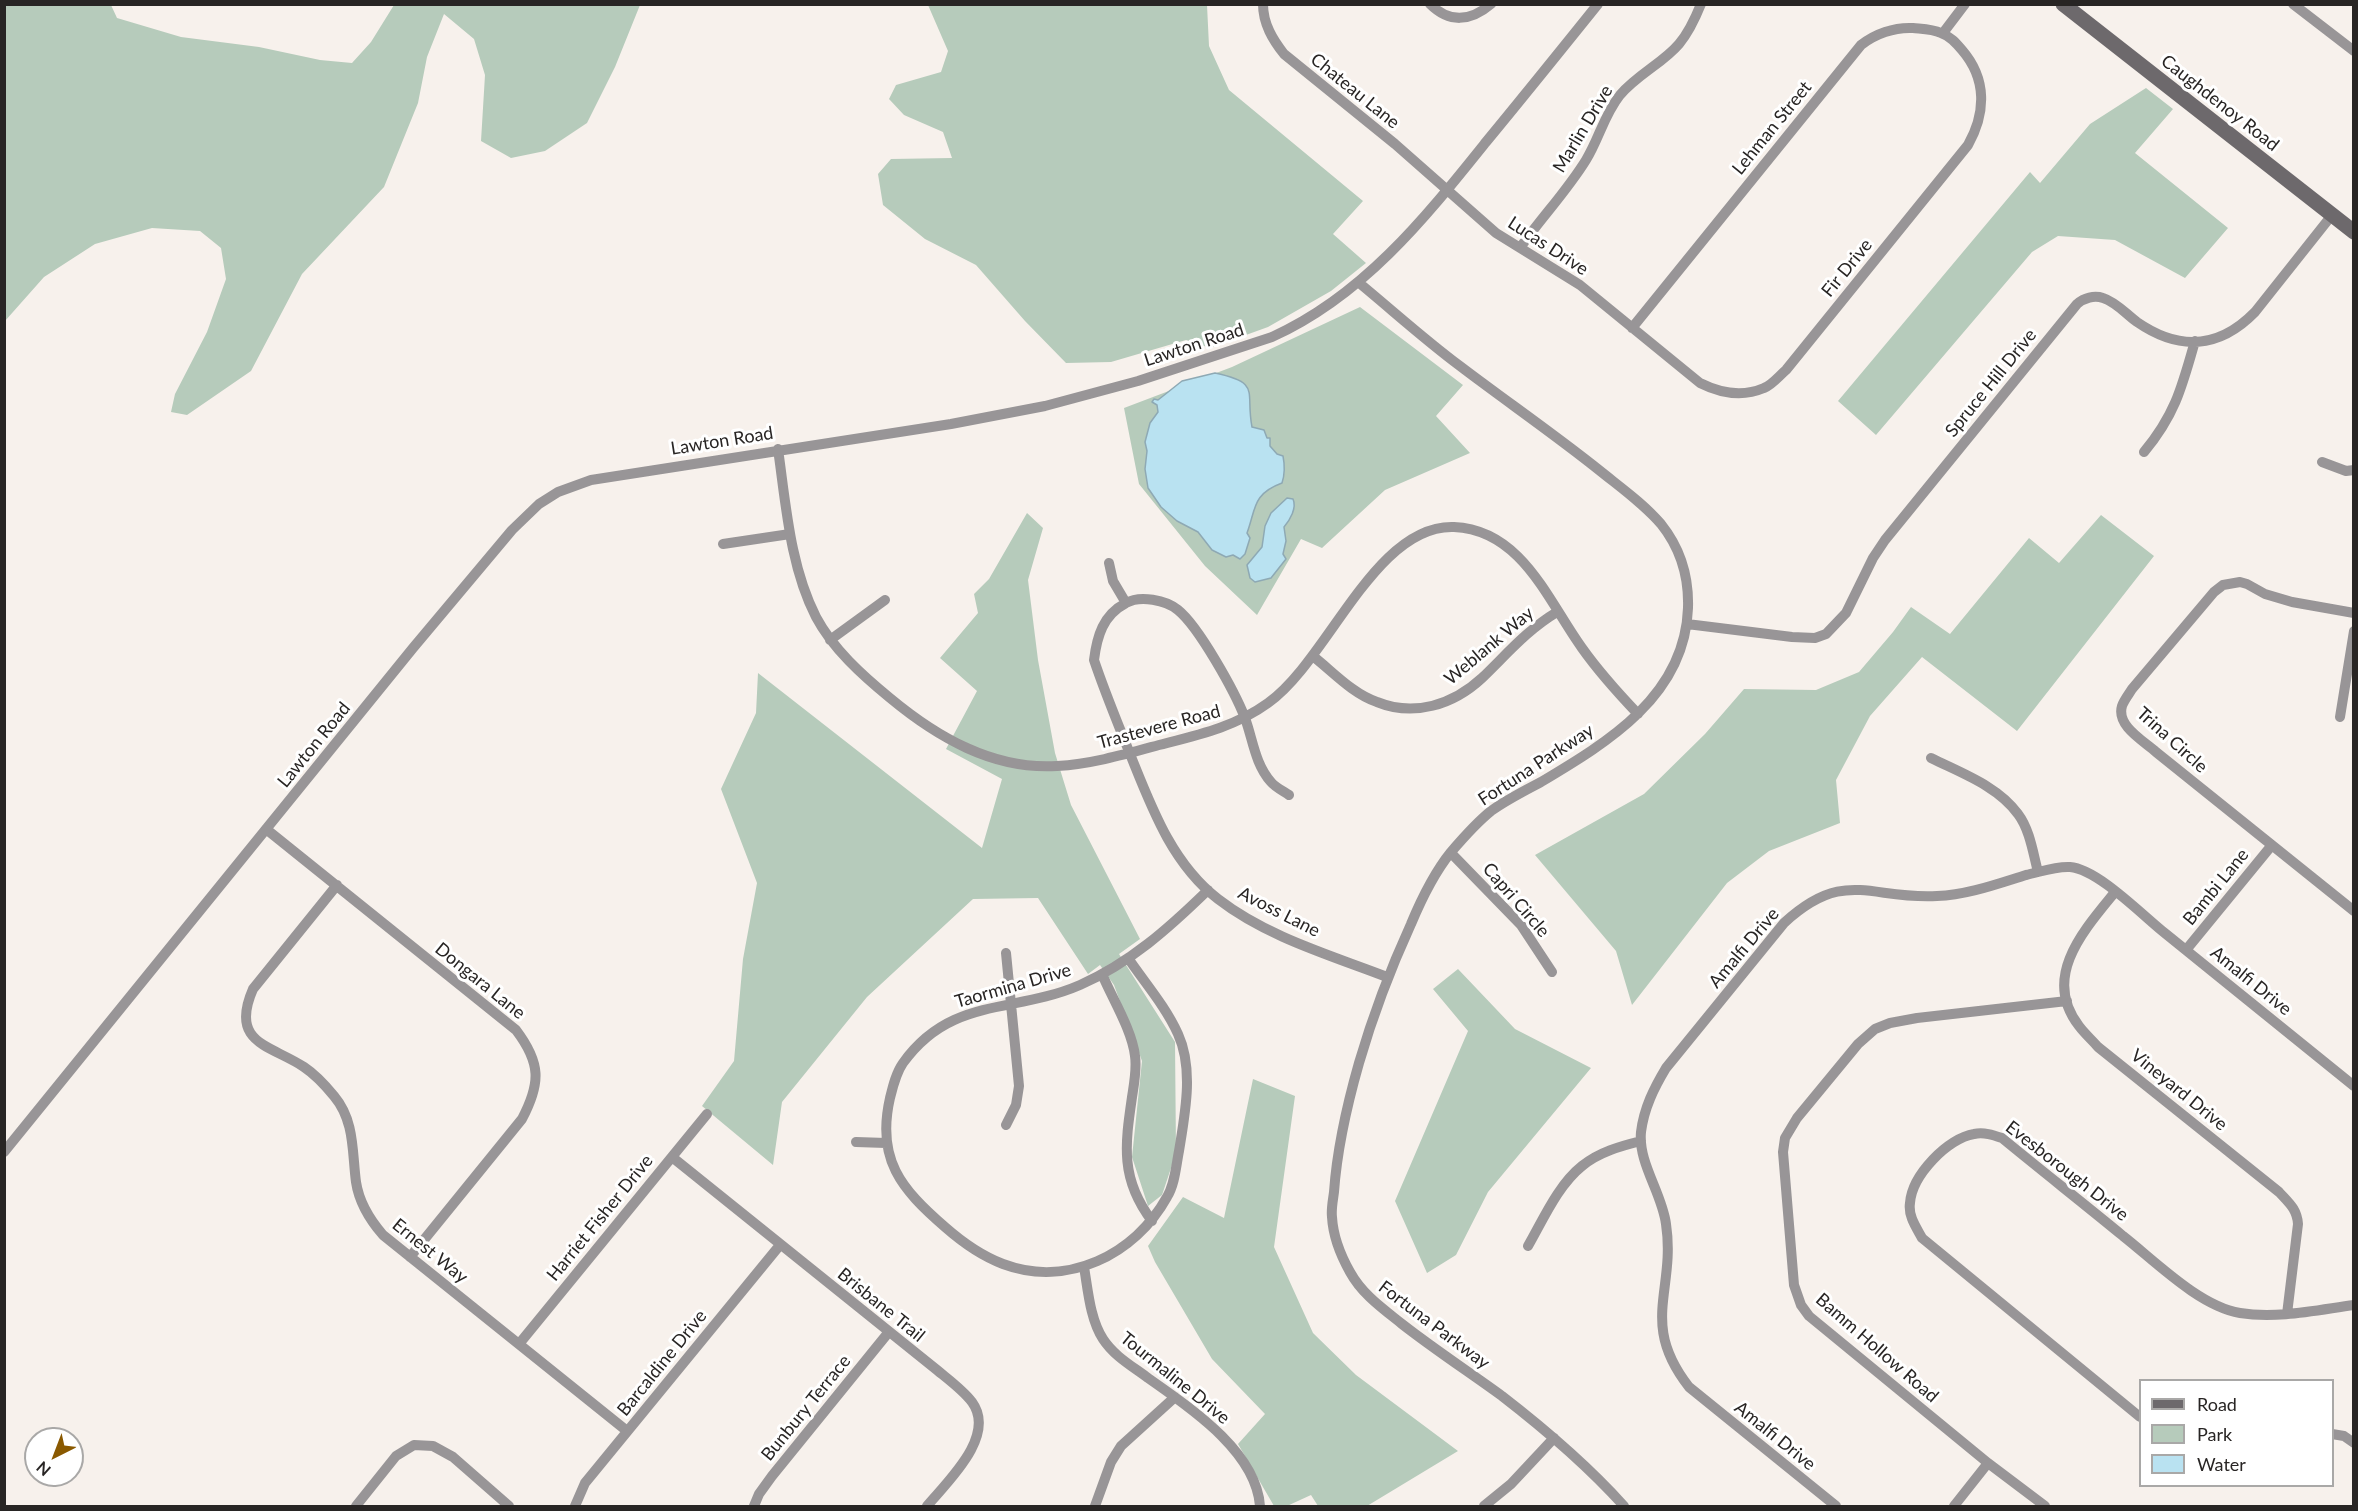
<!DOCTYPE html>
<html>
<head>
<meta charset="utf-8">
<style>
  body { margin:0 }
  #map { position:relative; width:2358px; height:1511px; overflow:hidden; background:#f7f1ec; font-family:Lato,sans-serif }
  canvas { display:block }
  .frame { position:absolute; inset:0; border:6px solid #282524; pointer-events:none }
  .legend { position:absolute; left:2139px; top:1379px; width:195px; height:108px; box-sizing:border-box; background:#fff; border:2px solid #a9a8a7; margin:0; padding:8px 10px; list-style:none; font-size:18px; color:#282524 }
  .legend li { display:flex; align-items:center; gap:12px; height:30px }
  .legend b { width:30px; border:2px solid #a9a8a7 }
  .north { position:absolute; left:24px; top:1427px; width:60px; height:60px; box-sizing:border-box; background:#fff; border:2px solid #a9a8a7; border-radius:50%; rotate:222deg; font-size:16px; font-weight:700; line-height:24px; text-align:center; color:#282524 }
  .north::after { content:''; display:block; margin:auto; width:21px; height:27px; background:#8a5900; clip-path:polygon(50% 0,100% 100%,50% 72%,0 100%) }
</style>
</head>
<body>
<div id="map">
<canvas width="2358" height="1511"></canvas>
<div class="frame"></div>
<ul class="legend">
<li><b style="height:8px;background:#6d696c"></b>Road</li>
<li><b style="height:16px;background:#b6cbbb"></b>Park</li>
<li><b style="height:16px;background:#b9e2f1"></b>Water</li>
</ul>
<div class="north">N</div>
</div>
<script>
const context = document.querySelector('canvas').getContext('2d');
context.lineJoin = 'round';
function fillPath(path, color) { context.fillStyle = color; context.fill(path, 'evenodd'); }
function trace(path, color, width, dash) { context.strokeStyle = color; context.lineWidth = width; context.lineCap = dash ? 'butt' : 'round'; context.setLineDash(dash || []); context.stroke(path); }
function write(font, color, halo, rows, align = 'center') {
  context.font = font + ' Lato,sans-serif'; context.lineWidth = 6; context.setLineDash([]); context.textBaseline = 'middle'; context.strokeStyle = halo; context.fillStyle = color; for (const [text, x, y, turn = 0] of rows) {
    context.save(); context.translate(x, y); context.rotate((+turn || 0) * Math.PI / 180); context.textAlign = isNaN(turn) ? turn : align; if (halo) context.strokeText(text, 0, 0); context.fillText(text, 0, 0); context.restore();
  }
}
const green = new Path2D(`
  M5 4 111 5 117 18 181 37 259 47 320 60 352 63 371 42 394 5H640L615 67 587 123 545 151 511 158 481 141 485 75 474 39 444 14 427 57 418 103 384 187 302 274 251 371 187 415 171 412 175 394 207 332 226 279 221 248 200 231 152 228 95 244 44 277 5 321Z
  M928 5H1207L1209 46 1229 90 1363 201 1333 234 1366 263 1331 291 1268 327 1210 348 1186 340 1111 362 1066 363 1025 321 976 265 925 239 883 205 878 174 891 159 952 158 943 132 904 115 889 99 896 85 941 72 948 51Z
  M2146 88 2173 109 2135 153 2228 228 2185 278 2115 240 2058 236 2032 252 1876 435 1838 401 2030 172 2040 183 2090 124Z
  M1360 307 1463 385 1436 416 1470 453 1385 490 1322 548 1301 539 1257 615 1205 566 1139 484 1124 408 1232 367Z
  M1027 513 1043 528 1028 580 1038 660 1055 753 1071 805 1140 939 1119 954 1175 1042 1176 1153 1162 1195 1148 1206 1132 1157 1142 1061 1114 985 1100 965 1088 974 1038 898 973 899 867 997 782 1102 773 1165 702 1106 734 1061 743 959 757 883 721 789 756 713 758 673 982 848 1002 779 946 749 977 691 940 658 978 613 974 594 989 579Z
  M2101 515 2154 556 2017 731 1922 657 1870 716 1836 780 1840 823 1769 851 1727 883 1632 1005 1616 951 1535 855 1644 794 1705 734 1744 689 1816 690 1859 672 1893 632 1911 607 1950 634 2029 538 2059 563Z
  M1458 969 1515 1029 1591 1068 1488 1192 1456 1255 1427 1273 1395 1201 1468 1031 1433 989Z
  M1253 1079 1295 1096 1274 1247 1313 1333 1356 1375 1458 1451 1367 1506H1318L1311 1495 1287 1506H1274L1238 1444 1265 1414 1212 1359 1155 1262 1148 1246 1183 1197 1224 1218Z`);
const water = new Path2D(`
  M1215 373C1262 383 1245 391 1252 427L1264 430 1267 438H1270V446L1277 454 1283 456C1285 466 1285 474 1282 483 1252 494 1256 509 1247 533L1250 538 1245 554 1240 559 1233 555 1226 557 1212 550 1198 532 1177 521 1161 507 1148 488 1145 469 1147 451 1145 442 1150 423 1158 412 1157 405 1152 402 1154 399 1158 400 1182 381Z
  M1287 498 1293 499C1297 508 1290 520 1284 527L1286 541 1283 554 1286 559 1271 578 1255 582 1250 578 1247 565 1262 547 1265 526 1271 513Z`);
const street = new Path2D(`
  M1263 4C1263 24 1273 40 1284 54L1395 144 1496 233 1580 285 1700 383C1720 393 1743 397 1764 388 1772 385 1779 376 1786 370L1968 145C1986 113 1987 79 1962 50 1956 43 1950 36 1941 33 1932 29 1922 29 1913 28 1894 27 1875 34 1861 45L1632 328
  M1430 4C1449 23 1470 22 1491 4
  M2293 4 2354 51
  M1943 33 1965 4
  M1520 248C1541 218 1567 191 1586 160 1599 139 1604 115 1620 95 1638 74 1663 63 1679 44 1689 32 1695 19 1701 4
  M1358 282C1392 310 1425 340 1460 366 1506 401 1554 434 1599 470 1620 487 1643 503 1661 524 1681 549 1689 577 1688 608 1685 696 1608 742 1541 782 1524 791 1506 800 1491 811 1476 823 1463 838 1451 852 1434 873 1421 900 1411 924 1390 970 1373 1015 1359 1063 1347 1105 1337 1149 1334 1192 1333 1200 1331 1209 1332 1217 1333 1235 1341 1256 1350 1272 1362 1294 1382 1308 1402 1324 1434 1349 1469 1372 1502 1396 1546 1430 1587 1465 1624 1506
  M778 449C786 505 790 566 816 617 833 649 862 675 890 698 937 737 993 770 1057 766 1092 764 1126 754 1159 745 1198 735 1235 727 1268 703 1328 661 1375 524 1454 527 1522 530 1548 601 1582 648 1599 672 1618 693 1638 714
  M2144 452C2175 415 2182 387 2195 341
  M2322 462 2346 471 2354 470
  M723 544 790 534
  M1109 563 1113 581 1126 603
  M2354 613 2292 602 2265 594 2247 584 2240 582 2223 585 2214 592 2132 689C2129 694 2124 700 2122 706 2116 726 2144 741 2156 752L2354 911
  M1687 624 1792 637 1815 638 1826 634 1846 613 1873 558 1885 540 2077 304C2084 298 2094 295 2103 298 2116 302 2126 314 2137 322 2179 351 2219 349 2255 312L2332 215
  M830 640 885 600
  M1314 657C1333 672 1353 694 1377 702 1414 717 1453 705 1482 678 1507 654 1527 630 1557 612
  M2340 717 2354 631
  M1931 758C1961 773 1998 786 2018 814 2030 830 2033 853 2038 872
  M1289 795C1283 791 1275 787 1271 782 1255 764 1253 740 1245 718 1235 692 1199 627 1178 610 1166 600 1140 595 1126 603 1103 615 1097 636 1094 660 1104 690 1116 719 1128 749 1150 803 1170 862 1218 899 1267 937 1330 955 1387 977
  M266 829 516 1030C541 1063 541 1083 522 1119L410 1257
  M1451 853 1521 925 1552 972
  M337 885 253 989C229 1044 271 1045 304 1067 316 1075 325 1085 334 1096 355 1121 352 1152 356 1182 359 1202 370 1220 383 1235L627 1431
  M2115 892C2084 930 2041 977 2079 1026 2085 1034 2092 1040 2098 1047L2279 1192C2289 1203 2297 1209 2298 1224L2287 1314
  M2186 950 2272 845
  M1128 958C1145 983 1166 1007 1178 1034 1194 1069 1185 1114 1179 1151 1176 1166 1175 1184 1167 1197 1135 1255 1067 1288 1003 1264 982 1256 962 1242 945 1227 901 1189 876 1159 890 1098 893 1086 896 1073 903 1063 951 996 1013 1014 1080 985 1130 963 1169 928 1208 890
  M1102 974C1112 998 1132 1030 1135 1056 1137 1069 1134 1084 1132 1097 1125 1145 1120 1179 1152 1221
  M1006 1125 1016 1105 1019 1086 1006 953
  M856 1142 886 1143
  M4 1152 413 648 512 530 539 504 558 492 591 480 951 424 1045 406 1138 381 1272 337C1363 296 1425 218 1486 142 1524 96 1561 50 1598 4
  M672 1157 937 1370C949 1380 963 1390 972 1402 997 1436 947 1482 927 1506
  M1528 1246C1543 1220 1558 1185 1582 1166 1599 1152 1621 1146 1641 1141
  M1084 1267C1088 1290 1090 1319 1103 1339 1114 1356 1132 1366 1148 1378 1189 1407 1256 1451 1260 1506
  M519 1344 707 1114
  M2140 1417 1922 1238C1916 1227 1908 1216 1910 1203 1912 1175 1948 1138 1974 1134 1984 1132 1993 1135 2002 1138 2042 1171 2083 1203 2123 1236 2155 1261 2199 1306 2240 1313 2277 1319 2317 1310 2354 1305
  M2332 1434 2344 1436 2354 1443
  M356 1506 396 1456 414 1445 433 1446 453 1457 509 1506
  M575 1506 585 1483 780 1245
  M754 1506 759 1494 772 1476 888 1333
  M1095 1506 1111 1462 1121 1446 1175 1397
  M1484 1506 1511 1484 1554 1438
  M1836 1506 1689 1387C1639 1323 1676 1291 1666 1224 1662 1193 1638 1163 1641 1132 1644 1108 1654 1088 1666 1068L1784 923C1845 867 1870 900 1937 896 1967 895 1997 884 2026 875 2040 872 2056 866 2070 867 2098 869 2144 917 2166 934 2229 985 2291 1035 2354 1086
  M1954 1506 1988 1463
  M2045 1506 1988 1463 1809 1316 1801 1305 1794 1285 1783 1152 1785 1138 1797 1118 1858 1044 1875 1029 1890 1023 1917 1018 2067 1001`);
const secondary = new Path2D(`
  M2063 4 2354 232`);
const streetNames = [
  ["Chateau Lane",1355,91,39],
  ["Caughdenoy Road",2220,103,38],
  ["Lehman Street",1772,128,-51],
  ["Marlin Drive",1583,129,-59],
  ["Lucas Drive",1548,246,33],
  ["Fir Drive",1847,268,-51],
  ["Lawton Road",1194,345,-18],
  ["Spruce Hill Drive",1991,383,-51],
  ["Lawton Road",722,441,-9],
  ["Weblank Way",1489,646,-40],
  ["Trastevere Road",1159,727,-15],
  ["Trina Circle",2172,740,42],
  ["Lawton Road",314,745,-51],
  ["Fortuna Parkway",1536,765,-33],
  ["Bambi Lane",2216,887,-51],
  ["Capri Circle",1516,900,49],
  ["Avoss Lane",1279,912,27],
  ["Amalfi Drive",1744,948,-50],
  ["Dongara Lane",480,981,39],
  ["Amalfi Drive",2251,981,39],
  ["Taormina Drive",1013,986,-16],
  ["Vineyard Drive",2179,1090,39],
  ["Evesborough Drive",2067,1171,38],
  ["Harriet Fisher Drive",600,1218,-51],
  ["Ernest Way",430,1251,39],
  ["Brisbane Trail",881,1305,39],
  ["Fortuna Parkway",1434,1325,37],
  ["Bamm Hollow Road",1877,1348,41],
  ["Barcaldine Drive",662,1363,-51],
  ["Tourmaline Drive",1175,1378,39],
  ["Bunbury Terrace",806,1408,-51],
  ["Amalfi Drive",1775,1436,39]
];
fillPath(green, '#b6cbbb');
fillPath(water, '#b9e2f1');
trace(water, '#8ea9b4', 1.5);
trace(street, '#989597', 10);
trace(secondary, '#6d696c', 15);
write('18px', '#282524', '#fff', streetNames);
</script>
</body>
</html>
